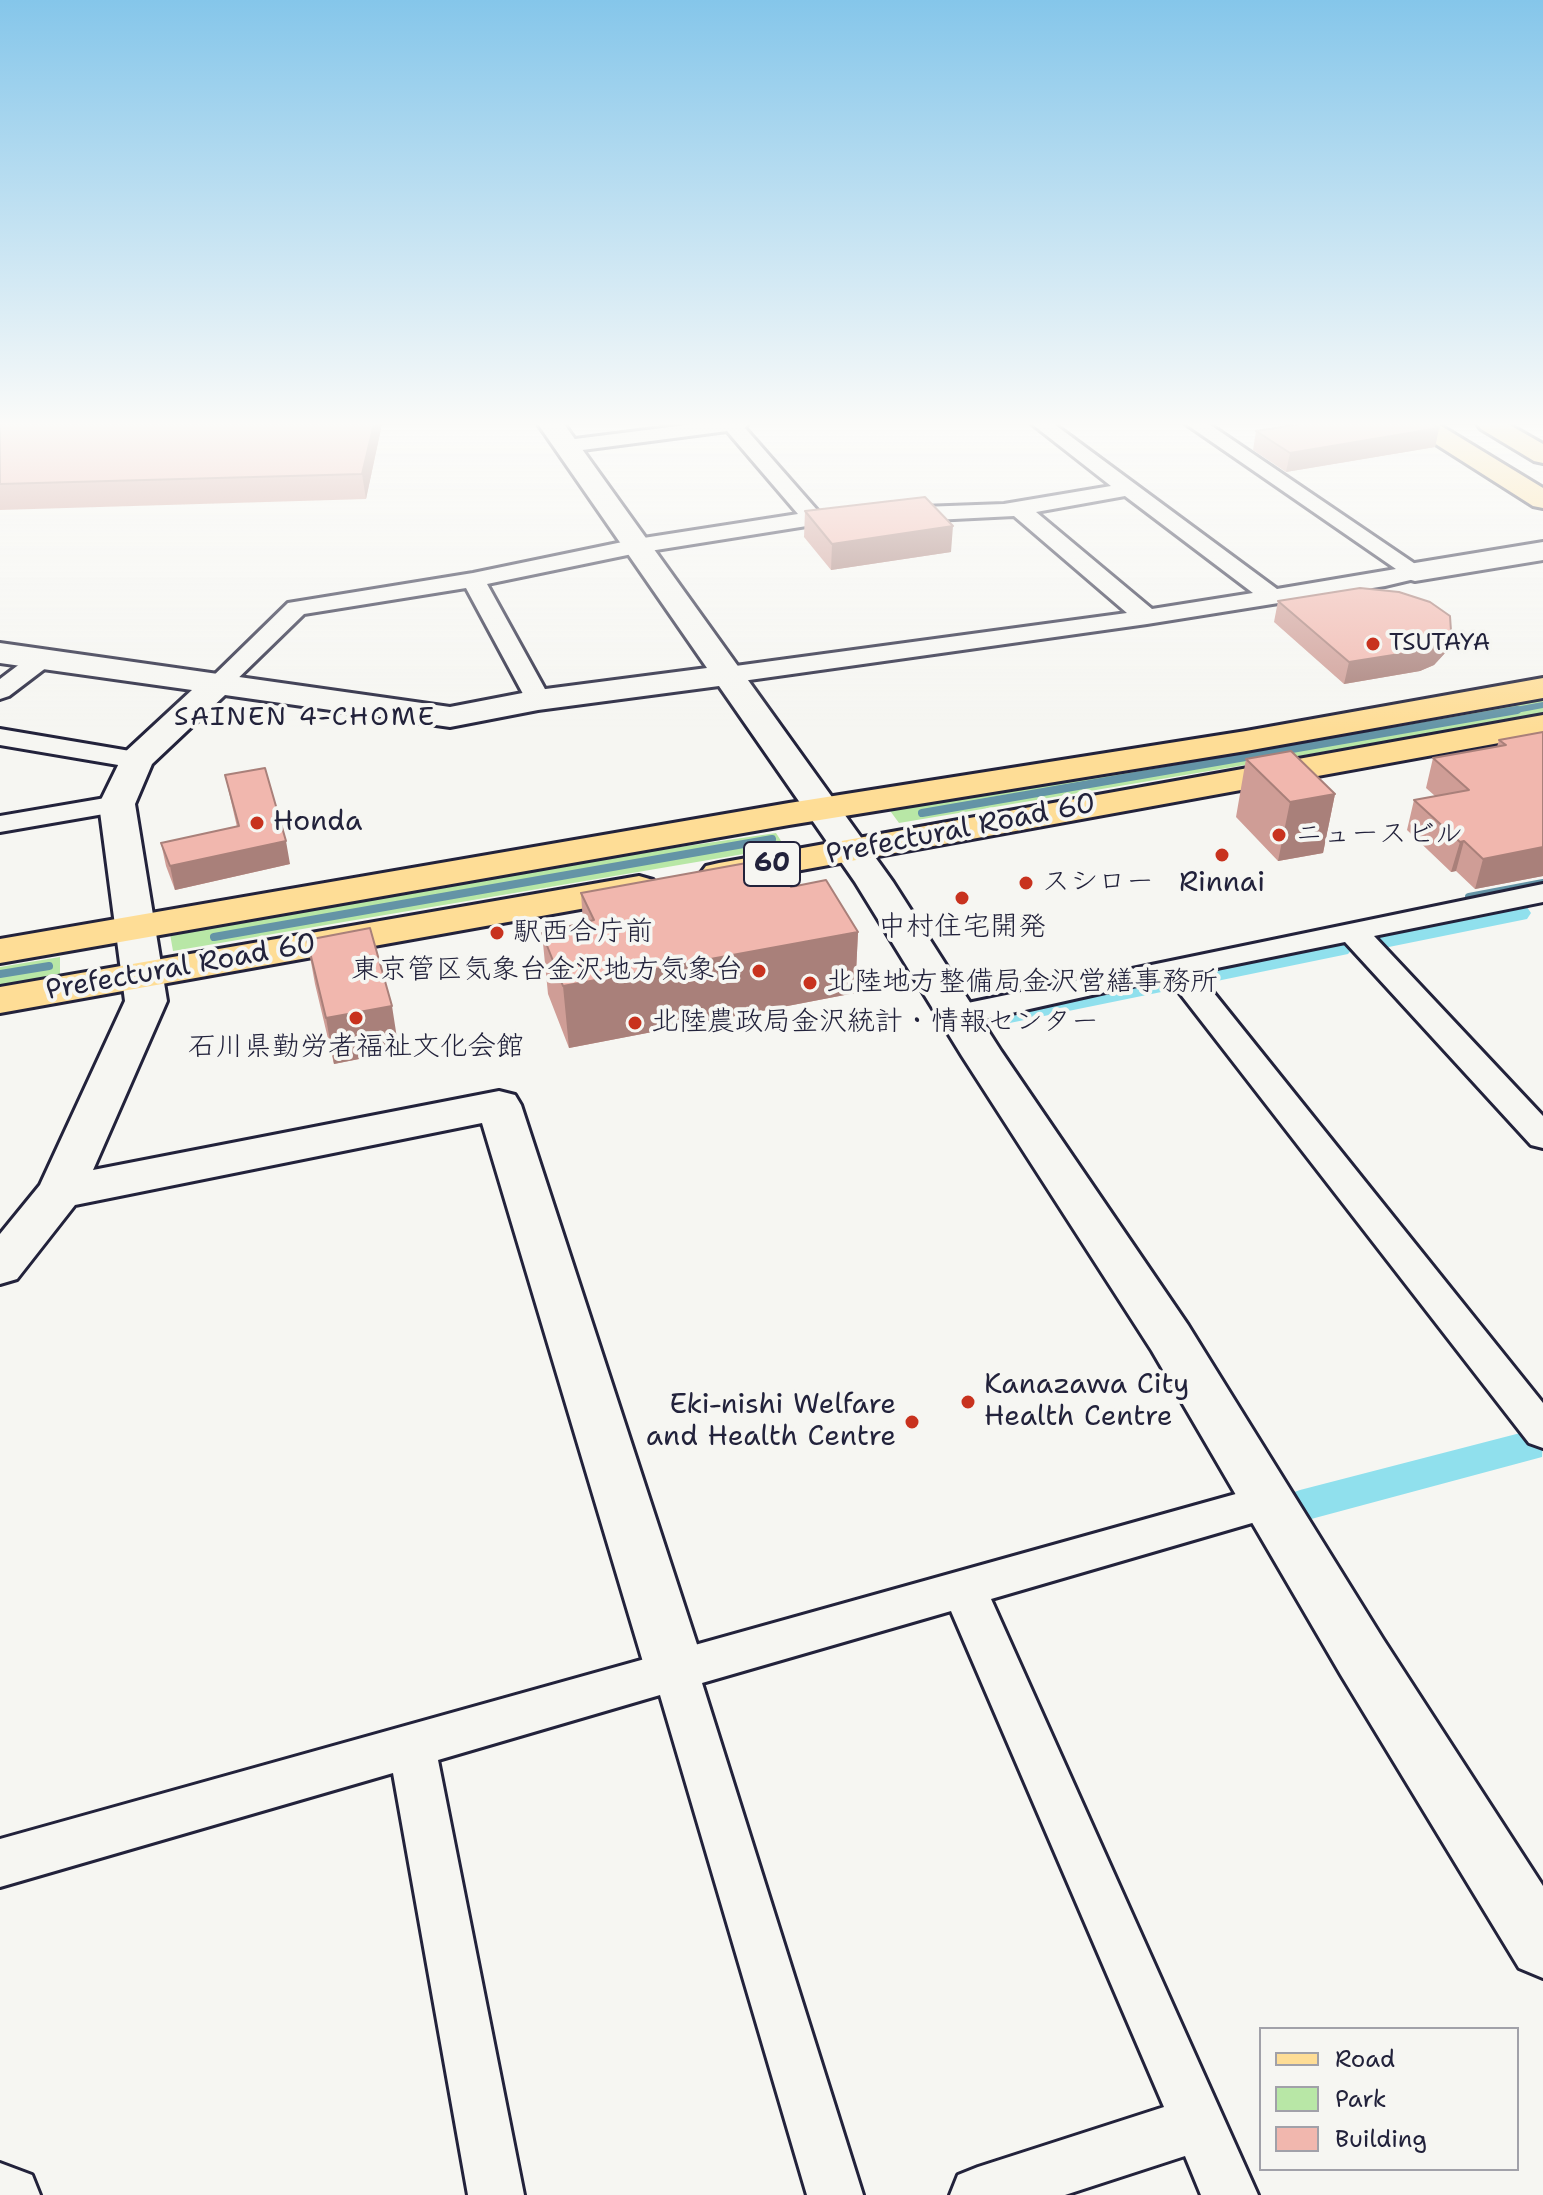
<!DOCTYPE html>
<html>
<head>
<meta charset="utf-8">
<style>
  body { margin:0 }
  #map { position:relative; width:1543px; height:2195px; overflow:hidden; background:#f6f6f2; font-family:"Shantell Sans",sans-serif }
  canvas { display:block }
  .legend { position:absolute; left:1259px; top:2027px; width:260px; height:144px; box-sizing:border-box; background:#f6f6f2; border:2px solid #a1a1a9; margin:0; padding:10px 14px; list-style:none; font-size:24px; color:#22223b }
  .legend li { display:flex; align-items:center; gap:16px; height:40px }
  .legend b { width:40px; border:2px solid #a1a1a9 }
</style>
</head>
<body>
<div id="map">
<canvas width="1543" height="2195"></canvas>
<ul class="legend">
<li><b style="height:10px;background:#fedd96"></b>Road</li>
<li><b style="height:22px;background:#b8e7a6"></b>Park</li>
<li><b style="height:22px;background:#f1b7ae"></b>Building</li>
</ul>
</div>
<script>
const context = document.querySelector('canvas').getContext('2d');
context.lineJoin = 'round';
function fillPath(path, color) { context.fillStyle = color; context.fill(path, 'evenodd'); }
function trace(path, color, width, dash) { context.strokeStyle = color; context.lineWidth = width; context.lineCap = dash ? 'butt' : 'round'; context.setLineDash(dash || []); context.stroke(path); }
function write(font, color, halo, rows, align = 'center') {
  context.font = font + ' "Shantell Sans","Klee One",sans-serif'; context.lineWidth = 8; context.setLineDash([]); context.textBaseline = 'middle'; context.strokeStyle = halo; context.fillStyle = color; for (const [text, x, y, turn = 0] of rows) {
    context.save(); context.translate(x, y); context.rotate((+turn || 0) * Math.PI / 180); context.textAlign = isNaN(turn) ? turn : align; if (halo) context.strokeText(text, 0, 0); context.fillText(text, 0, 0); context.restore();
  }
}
const green = new Path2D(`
  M1543 698V715L899 823 888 808Z
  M776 833 785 847 173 951 170 934 604 858Z
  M60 957V977L0 987V967Z`);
const streamFar1 = new Path2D(`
  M1505 712 1543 705`);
const stream = new Path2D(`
  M922 813 1517 710
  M1469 897 1543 883
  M214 937 772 839
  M0 974 49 966`);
const canal = new Path2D(`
  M1517 904 1527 907 1531 913 1527 919 1379 949 1369 946 1365 940 1369 934 1379 931Z
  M1338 939 1348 942 1353 948 1348 954 1212 982 1202 979 1197 973 1202 967 1212 964Z
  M1165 974 1176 977 1180 983 1176 989 1000 1025 989 1023 985 1016 989 1009 1000 1007Z
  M1528 1431 1543 1438 1542 1457 1300 1522 1286 1517 1280 1506 1286 1495 1300 1490Z`);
const street = new Path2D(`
  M694 424H748L745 428 824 518 813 525 637 553 487 584 551 700 547 705H529L466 588 304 614 228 688H210L206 683 288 603 473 573 637 539 798 514 727 431 567 452 557 446 567 440Z
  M1032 424H1054L1277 589 1396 569 1186 424H1209L1427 572 1423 577 1385 586 1147 624 728 683 719 680 715 675 719 670 728 667 1127 613 1014 516 894 522 883 515 894 508 1004 504 1111 486ZM1125 496 1253 593 1152 609 1036 512Z
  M42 652 51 654 54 659 51 664 9 696 0 699V679L33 654Z
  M0 729 136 752 146 754 149 760 146 766 136 768 0 745Z
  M117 796 127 798 131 804 127 810 0 832V816Z
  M1543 884V902L1374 936 1543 1116V1148L1531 1145 1345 942 1197 972 1543 1403V1448L1529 1443 1168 978 958 1025 947 1022 942 1015 947 1008 958 1005Z
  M1268 1485 1283 1490 1289 1502 1283 1514 991 1599 1258 2195H1201L1185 2156 1065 2195H950L958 2175 978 2167 1164 2107 951 1611 702 1683 863 2195H807L660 1695 438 1760 524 2195H468L393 1773 0 1887V1839Z
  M0 2163 32 2175 40 2195H0Z`);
const secondary = new Path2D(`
  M538 424H564L893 882 1001 1051 1188 1325 1383 1639 1543 1886V1978L1519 1968 1341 1675 1152 1351 962 1056 855 882 719 686 538 710 450 727 225 695 152 764 135 804 167 1001 93 1170 499 1091 515 1095 521 1105 706 1672 697 1690 676 1698 655 1690 646 1672 482 1123 75 1205 17 1279 0 1284V1234L40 1185 125 1001 99 804 124 753 192 690 0 663V643L450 707 538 690 707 668Z
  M1543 542V560L1415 581 1404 578 1400 572 1404 566 1415 563Z`);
const primary = new Path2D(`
  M1543 678V698L1246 751 789 825 0 963V939L789 803 1246 731Z
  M1543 715V735L719 885 706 882 700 874 706 866 719 863Z
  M639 876 653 880 658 888 653 896 0 1013V987Z`);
const highway = new Path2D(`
  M1408 424H1438L1543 488V508L1533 506 1412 429Z
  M1477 424H1508L1543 444V463L1534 461 1481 429Z`);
const wall = new Path2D(`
  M0 424H382L366 499 0 510Z
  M1439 428 1435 447 1286 472 1253 450 1256 431Z
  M805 511 951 552 831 570 804 537Z
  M1278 601 1451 631 1446 652 1434 665 1420 671 1344 684 1274 622Z
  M1543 732V876L1475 889 1456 871 1451 872 1407 830 1414 800 1435 796 1426 788 1433 758 1497 747 1499 740Z
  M1246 759 1335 794 1323 853 1278 861 1236 817Z
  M225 775 290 864 175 890 166 866 161 843 237 827Z
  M791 887 858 932 855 993 569 1048 548 994 542 933 583 923 581 893Z
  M307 940 399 1051 334 1064 315 984Z`);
const shadedWall = new Path2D(`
  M374 424H382L366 499 362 474Z
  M1439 428 1435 447 1286 472 1290 453Z
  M953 526 951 552 831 570 832 544Z
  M1451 631 1446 652 1434 665 1420 671 1344 684 1349 662Z
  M1335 794 1323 853 1278 861 1290 802Z
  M286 841 290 864 175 890 170 866Z
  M1464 841 1456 871 1451 872 1460 842Z
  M1543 847V876L1475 889 1483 859Z
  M858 932 855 993 569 1048 563 986Z
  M392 1006 399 1051 334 1064 326 1018Z`);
const building = new Path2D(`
  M0 424H374L362 474 0 484Z
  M1301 424H1433L1439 428 1290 453 1256 431Z
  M925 497 953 526 832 544 805 511Z
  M1360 588 1399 592 1430 602 1450 616 1451 631 1439 644 1425 650 1349 662 1278 601Z
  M1543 732V847L1483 859 1464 841 1460 842 1414 800 1469 790 1433 758 1506 745 1499 740Z
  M1291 751 1335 794 1290 802 1246 759Z
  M265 768 286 841 170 866 161 843 239 826 225 775Z
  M774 858 791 887 826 880 858 932 563 986 542 933 594 920 581 893Z
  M370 928 392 1006 326 1018 307 940Z`);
const markers = [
  [1373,644,8,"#c8321e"],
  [257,823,8,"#c8321e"],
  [1279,835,8,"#c8321e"],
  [1222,855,8,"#c8321e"],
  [1026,883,8,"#c8321e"],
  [962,898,8,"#c8321e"],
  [497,933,8,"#c8321e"],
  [759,971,8,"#c8321e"],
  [810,983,8,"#c8321e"],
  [356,1018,8,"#c8321e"],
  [635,1023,8,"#c8321e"],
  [968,1402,8,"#c8321e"],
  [912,1422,8,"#c8321e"]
];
const farPoinames = [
  ["TSUTAYA",1389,644]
];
const farNeighbourhoodnames = [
  ["SAINEN 4-CHOME",305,718]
];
const shields = [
  [772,864,56]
];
const shieldNames = [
  ["60",772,864]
];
const poiNames = [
  ["Honda",273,823],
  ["ニュースビル",1295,835],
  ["スシロー",1042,883],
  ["Rinnai",1222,884,"center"],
  ["中村住宅開発",962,928,"center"],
  ["駅西合庁前",513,933],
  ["東京管区気象台金沢地方気象台",743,971,"right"],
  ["北陸地方整備局金沢営繕事務所",826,983],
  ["北陸農政局金沢統計・情報センター",651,1023],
  ["石川県勤労者福祉文化会館",356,1048,"center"],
  ["Kanazawa City",984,1386],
  ["Health Centre",984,1418],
  ["Eki-nishi Welfare",896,1406,"right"],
  ["and Health Centre",896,1438,"right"]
];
const streetNames = [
  ["Prefectural Road 60",961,830,-11],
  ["Prefectural Road 60",181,968,-10]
];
fillPath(green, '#b8e7a6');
trace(streamFar1, '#6494a6', 6);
trace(stream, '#6494a6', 8);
fillPath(canal, '#90e0ed');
trace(street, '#22223b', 6);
trace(secondary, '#22223b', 6);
trace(primary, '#22223b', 6);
trace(highway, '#22223b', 6);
fillPath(street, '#f6f6f2');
fillPath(secondary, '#f6f6f2');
fillPath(primary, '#fedd96');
fillPath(highway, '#fedd96');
fillPath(wall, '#cf9d96');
fillPath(shadedWall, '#a9807a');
fillPath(building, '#f1b7ae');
trace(building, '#a9807a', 2);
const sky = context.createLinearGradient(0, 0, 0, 731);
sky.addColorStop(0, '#85c6ea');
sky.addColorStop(0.58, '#fbfbf9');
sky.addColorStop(1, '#fbfbf900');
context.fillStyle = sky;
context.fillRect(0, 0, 1543, 731);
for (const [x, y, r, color] of markers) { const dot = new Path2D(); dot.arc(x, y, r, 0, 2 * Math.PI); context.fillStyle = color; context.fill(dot); trace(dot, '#f6f6f2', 3); }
write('24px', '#22223b', '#f6f6f2', farPoinames, 'left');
context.letterSpacing = '2px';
write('26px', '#22223b', '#f6f6f2', farNeighbourhoodnames);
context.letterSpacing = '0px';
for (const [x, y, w] of shields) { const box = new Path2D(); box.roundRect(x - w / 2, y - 22, w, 44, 6); context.fillStyle = '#f6f6f2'; context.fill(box); trace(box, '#22223b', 2); }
write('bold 26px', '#22223b', null, shieldNames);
write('28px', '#22223b', '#f6f6f2', poiNames, 'left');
write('28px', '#22223b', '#f6f6f2', streetNames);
</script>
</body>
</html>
